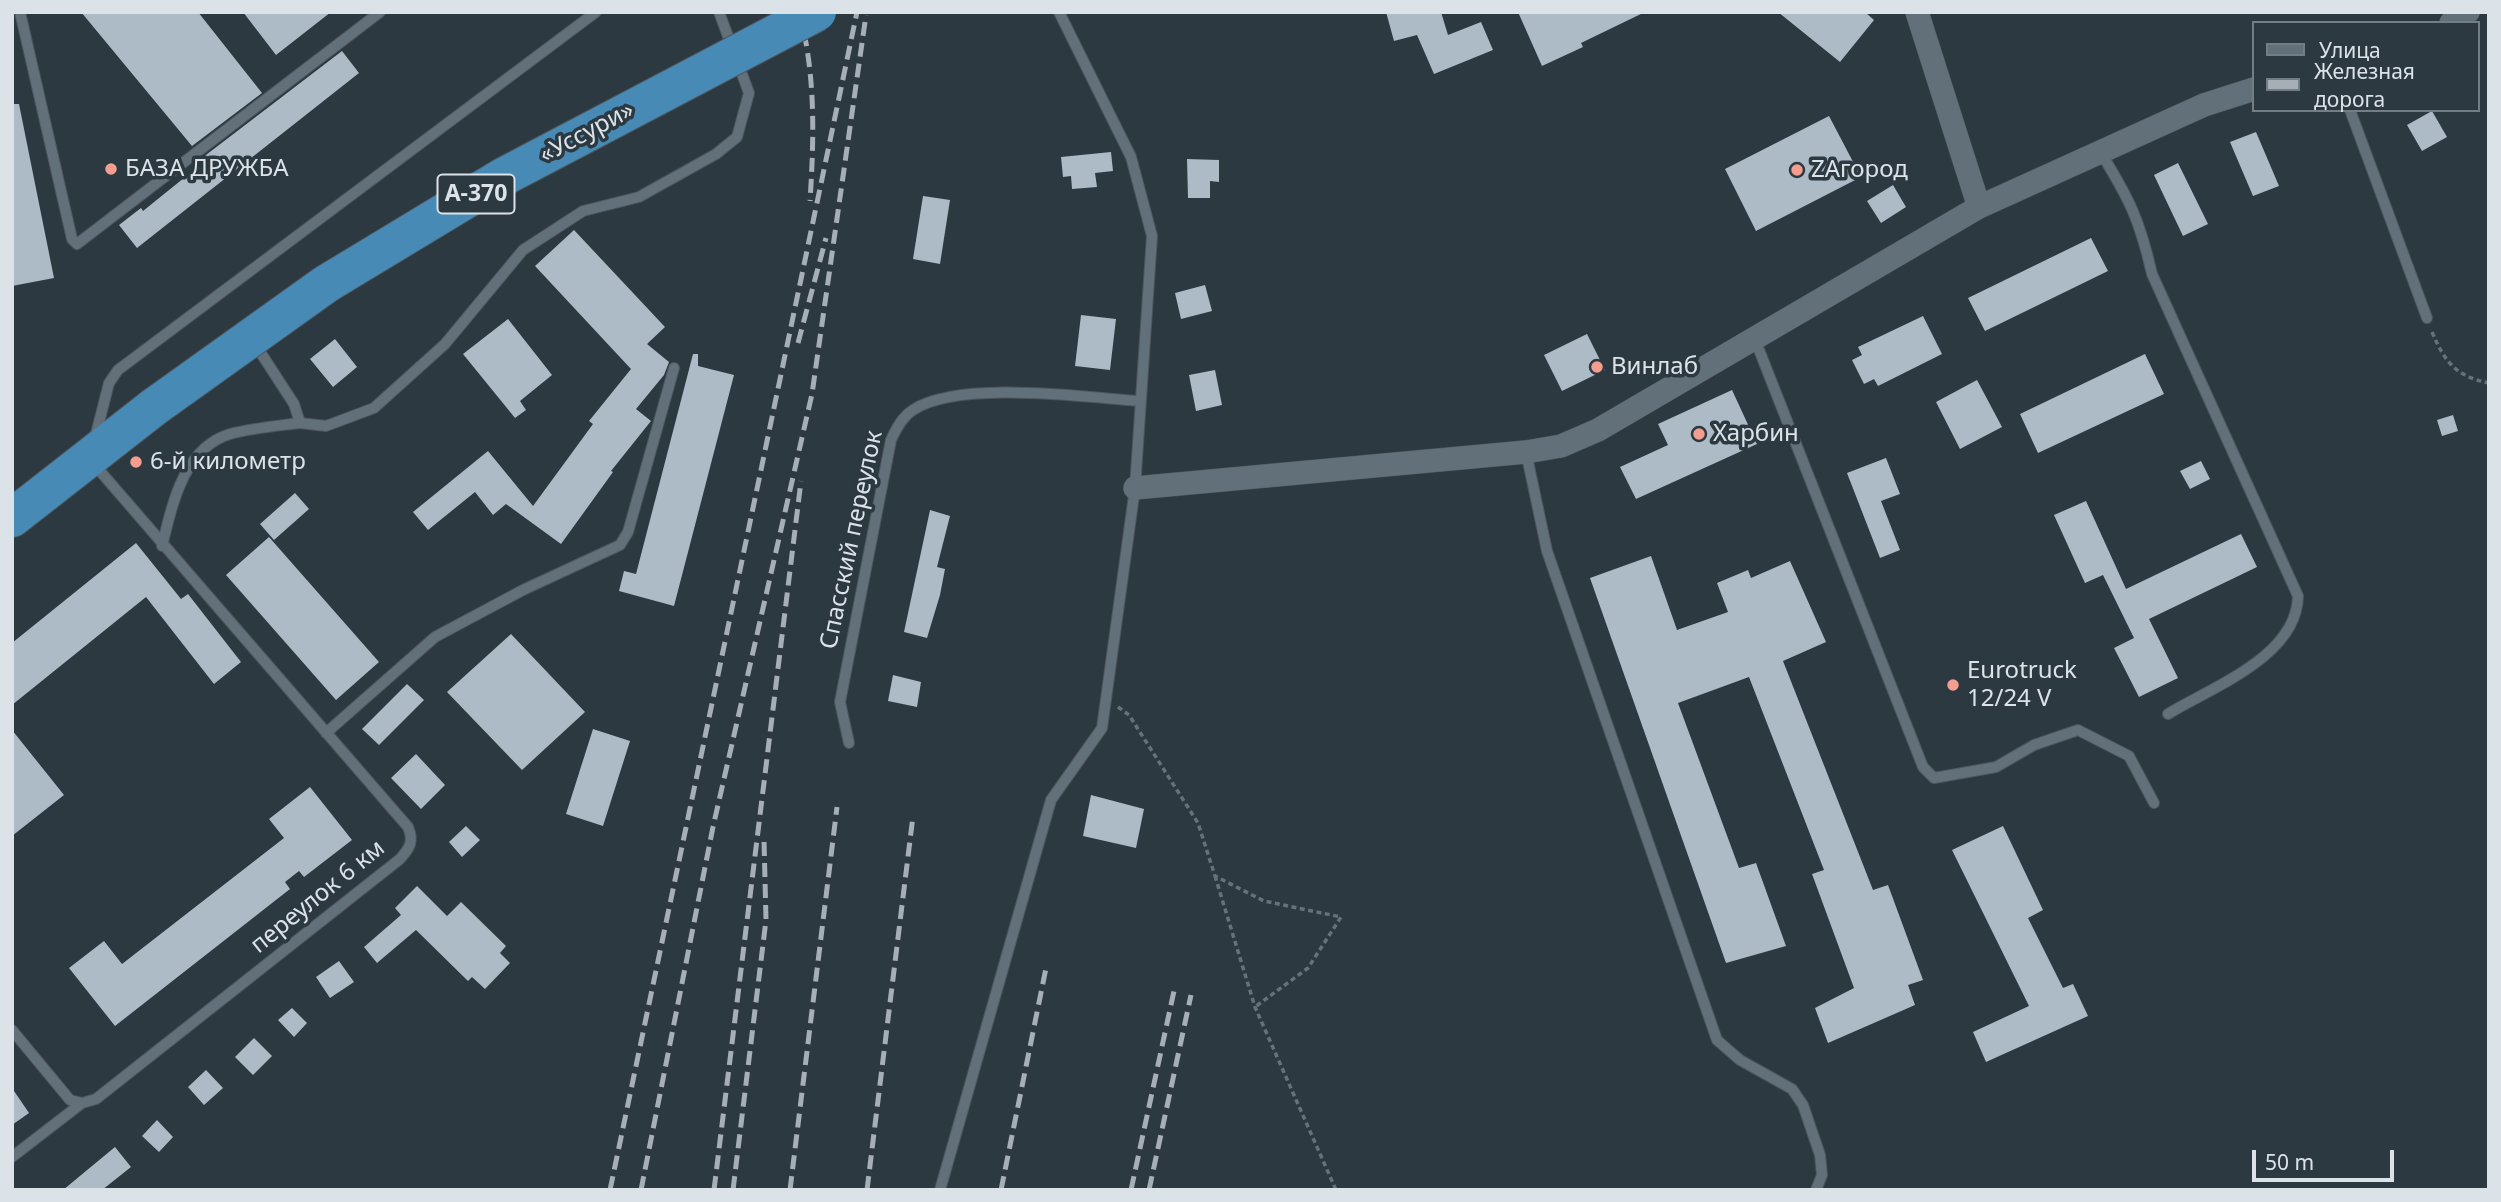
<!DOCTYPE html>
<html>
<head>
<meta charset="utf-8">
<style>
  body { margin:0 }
  #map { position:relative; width:2501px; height:1202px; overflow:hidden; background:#2c3941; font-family:"Noto Sans",sans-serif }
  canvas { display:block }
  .frame { position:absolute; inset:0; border:14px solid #dbe3e8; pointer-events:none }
  .legend { position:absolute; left:2252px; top:21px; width:228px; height:91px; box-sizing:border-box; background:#2c3941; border:2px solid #727d84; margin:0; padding:9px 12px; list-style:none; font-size:21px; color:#dbe3e8 }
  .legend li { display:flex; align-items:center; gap:14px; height:35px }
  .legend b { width:35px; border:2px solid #727d84 }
  .scale { position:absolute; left:2252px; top:1150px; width:142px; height:32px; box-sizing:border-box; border:4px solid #dbe3e8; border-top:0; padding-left:9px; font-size:21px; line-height:24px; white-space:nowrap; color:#dbe3e8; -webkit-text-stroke:5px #2c3941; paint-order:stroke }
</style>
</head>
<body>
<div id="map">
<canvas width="2501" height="1202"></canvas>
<div class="frame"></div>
<ul class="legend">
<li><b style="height:9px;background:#62707a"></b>Улица</li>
<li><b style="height:9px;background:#a6afb5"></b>Железная дорога</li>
</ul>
<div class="scale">50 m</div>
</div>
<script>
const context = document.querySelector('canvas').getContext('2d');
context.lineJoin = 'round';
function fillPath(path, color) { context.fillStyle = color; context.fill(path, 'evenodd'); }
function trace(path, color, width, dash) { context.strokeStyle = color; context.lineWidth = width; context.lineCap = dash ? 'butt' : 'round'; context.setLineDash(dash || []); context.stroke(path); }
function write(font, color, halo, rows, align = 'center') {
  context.font = font + ' "Noto Sans",sans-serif'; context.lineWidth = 7; context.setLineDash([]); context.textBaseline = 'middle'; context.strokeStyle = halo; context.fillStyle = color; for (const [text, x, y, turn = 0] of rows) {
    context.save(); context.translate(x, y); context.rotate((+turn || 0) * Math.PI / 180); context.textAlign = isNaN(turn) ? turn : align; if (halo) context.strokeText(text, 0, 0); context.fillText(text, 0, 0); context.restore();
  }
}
const building = new Path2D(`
  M81 12H198L262 93 192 146Z
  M243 12H331L276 55Z
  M1386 12H1441L1448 35 1481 22 1493 50 1434 74 1417 35 1394 41Z
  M1518 12H1645L1581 43 1583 47 1542 66Z
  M1778 12H1865L1874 20 1840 62Z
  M342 51 359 73 137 248 119 225 141 208 143 211 205 161 202 158Z
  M12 104H19L54 278 12 286Z
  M2432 111 2447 137 2422 151 2407 125Z
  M1829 116 1861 177 1756 231 1725 169Z
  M2256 132 2279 186 2253 196 2230 142Z
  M1111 152 1113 171 1095 173 1097 187 1072 189 1071 176 1063 177 1061 157Z
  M1187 159 1219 160V182L1210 181V198H1188Z
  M2178 163 2208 224 2183 236 2154 175Z
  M1893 185 1906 207 1881 223 1867 201Z
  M923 196 950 200 940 264 913 259Z
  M574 230 665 327 647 344 669 362 664 375 636 409 651 421 611 471 613 472 561 544 506 504 493 515 475 492 428 530 413 512 488 451 533 506 593 424 589 421 631 369 535 266Z
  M2091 238 2108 271 1985 331 1968 298Z
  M1205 285 1212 311 1181 319 1175 293Z
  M1081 315 1116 319 1110 370 1075 366Z
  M1923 316 1942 354 1878 386 1874 379 1864 384 1852 360 1862 355 1858 347Z
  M508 319 552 375 520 401 526 410 515 418 463 354Z
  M1587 334 1605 370 1562 391 1544 355Z
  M335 339 357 367 333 387 310 359Z
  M693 354H698V366L734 375 674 606 619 591 624 571 636 574Z
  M2145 354 2164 394 2038 453 2020 414Z
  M1215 370 1222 405 1196 411 1189 375Z
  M1977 380 2002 427 1960 449 1936 402Z
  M1732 390 1757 444 1636 499 1620 467 1668 445 1658 424Z
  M2453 415 2458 431 2442 436 2437 420Z
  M1886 458 1900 494 1881 501 1900 550 1880 558 1847 473Z
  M2201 461 2210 479 2190 489 2180 471Z
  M295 493 309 509 274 540 260 524Z
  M2086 501 2126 589 2241 534 2257 567 2149 619 2178 678 2139 697 2114 648 2134 638 2103 575 2085 583 2054 515Z
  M930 510 950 516 937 567 945 569 940 595 927 638 904 632Z
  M269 537 379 662 336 700 226 575Z
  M136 543 181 599 188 594 241 662 214 684 146 597 12 705V643Z
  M1651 556 1677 630 1728 612 1717 583 1748 570 1751 578 1790 561 1826 642 1783 661 1873 890 1888 885 1923 980 1908 985 1915 1005 1828 1043 1815 1008 1854 988 1812 874 1824 870 1749 677 1678 703 1739 868 1756 863 1786 946 1726 963 1590 578Z
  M511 634 585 712 522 770 447 692Z
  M893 675 921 682 917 707 888 701Z
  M407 684 424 700 379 745 362 729Z
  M593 729 630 741 603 826 566 814Z
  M12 730 64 795 12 836Z
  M416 754 445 785 421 809 391 778Z
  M310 787 352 840 304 877 299 871 285 882 290 889 115 1026 69 968 104 941 122 964 284 838 269 819Z
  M1091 795 1144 809 1136 848 1083 836Z
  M466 826 480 840 462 857 449 842Z
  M2003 826 2043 910 2028 918 2063 988 2073 984 2088 1016 1986 1062 1973 1032 2029 1006 1952 850Z
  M417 886 447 916 461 902 506 946 500 953 510 963 485 989 472 977 468 981 416 930 377 963 364 947 401 915 395 908Z
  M339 961 354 982 330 998 316 977Z
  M292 1008 307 1023 294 1037 278 1020Z
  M254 1038 272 1056 253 1075 235 1057Z
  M206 1070 223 1088 204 1105 188 1087Z
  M12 1088 29 1113 12 1125Z
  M157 1120 173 1137 159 1152 142 1136Z
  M115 1147 131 1167 102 1190H63Z`);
const path = new Path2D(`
  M2432 332C2445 362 2455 376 2489 383
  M1118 707 1129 715 1198 823 1215 876 1264 901 1341 917 1308 968 1255 1007
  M1215 876 1255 1007 1336 1190`);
const lane = new Path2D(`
  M20 12 72 239 77 244 380 12
  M2350 110 2427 318
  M2101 153C2130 200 2140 221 2152 274L2298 596C2297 656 2214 686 2168 714
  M1754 337 1923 767 1934 778 1996 767 2034 745 2078 730 2129 756 2154 803
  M255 344 294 404 300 423 326 426 374 408 445 344 523 250 583 211 639 197 716 154 737 137 749 93 719 12
  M95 438 109 383 118 370 596 12
  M1526 452 1547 551 1717 1040 1740 1060 1792 1089 1803 1105 1820 1155 1822 1175 1816 1190
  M162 546C172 506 183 448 230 434 252 428 277 426 300 423
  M326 733 435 637 523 590 620 545 628 532 674 368
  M849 743 840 702 891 440C896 429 902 417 913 410 959 380 1083 397 1138 401
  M12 1030 70 1100 82 1103
  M12 1157 82 1103 96 1099 400 859C410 848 414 841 408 827L93 463
  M940 1190 1051 800 1102 728 1135 488 1152 236 1131 157 1059 12`);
const street = new Path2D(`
  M2451 23 2468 12
  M1979 207 2204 105 2254 89
  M1135 488 1526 452 1561 446 1598 430 1979 207 1917 12`);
const highway = new Path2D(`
  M12 518 154 407`);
const rail = new Path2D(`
  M799 12C816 73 814 139 810 201
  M798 343 826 238
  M610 1190 857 12
  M641 1190 713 827 812 394 866 15
  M714 1190 801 481
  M733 1190 766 920 764 840
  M790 1190 837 807
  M867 1190 913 816
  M1001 1190 1046 968
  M1131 1190 1174 991
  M1149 1190 1191 995`);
const highwayBridge = new Path2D(`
  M154 407 326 284 503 177 817 12`);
const markers = [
  [111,169,7,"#f59d8f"],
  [1797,170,7,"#f59d8f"],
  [1597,367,7,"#f59d8f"],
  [1699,434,7,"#f59d8f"],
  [136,462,7,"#f59d8f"],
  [1953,685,7,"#f59d8f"]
];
const shields = [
  [476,194,77]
];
const shieldNames = [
  ["А-370",476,194]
];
const streetNames = [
  ["«Уссури»",587,133,-28],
  ["Спасский переулок",852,540,-78],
  ["переулок 6 км",318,897,-39]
];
const poiNames = [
  ["БАЗА ДРУЖБА",125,169],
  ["ZAгород",1811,170],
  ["Винлаб",1611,367],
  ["Харбин",1713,434],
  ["6-й километр",150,462],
  ["Eurotruck",1967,671],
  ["12/24 V",1967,699]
];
fillPath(building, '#acbbc6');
trace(lane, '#4c575e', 12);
trace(street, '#4c575e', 24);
trace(highway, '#4c575e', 40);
trace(path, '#667279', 3.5, [5, 3.5]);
trace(lane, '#62707a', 10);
trace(street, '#62707a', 23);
trace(highway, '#468ab5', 38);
trace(rail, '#a6afb5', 5, [14, 7]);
trace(highwayBridge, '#4c575e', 40, []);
trace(highwayBridge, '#468ab5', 38);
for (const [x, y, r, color] of markers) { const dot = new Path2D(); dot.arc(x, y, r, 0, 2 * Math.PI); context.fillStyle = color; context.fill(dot); trace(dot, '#2c3941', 2.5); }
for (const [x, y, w] of shields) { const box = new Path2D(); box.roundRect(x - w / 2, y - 19.5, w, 39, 5); context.fillStyle = '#2c3941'; context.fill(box); trace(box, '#dbe3e8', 2); }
write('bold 23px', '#dbe3e8', null, shieldNames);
write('24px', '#dbe3e8', '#2c3941', streetNames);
write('24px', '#dbe3e8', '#2c3941', poiNames, 'left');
</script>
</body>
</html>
